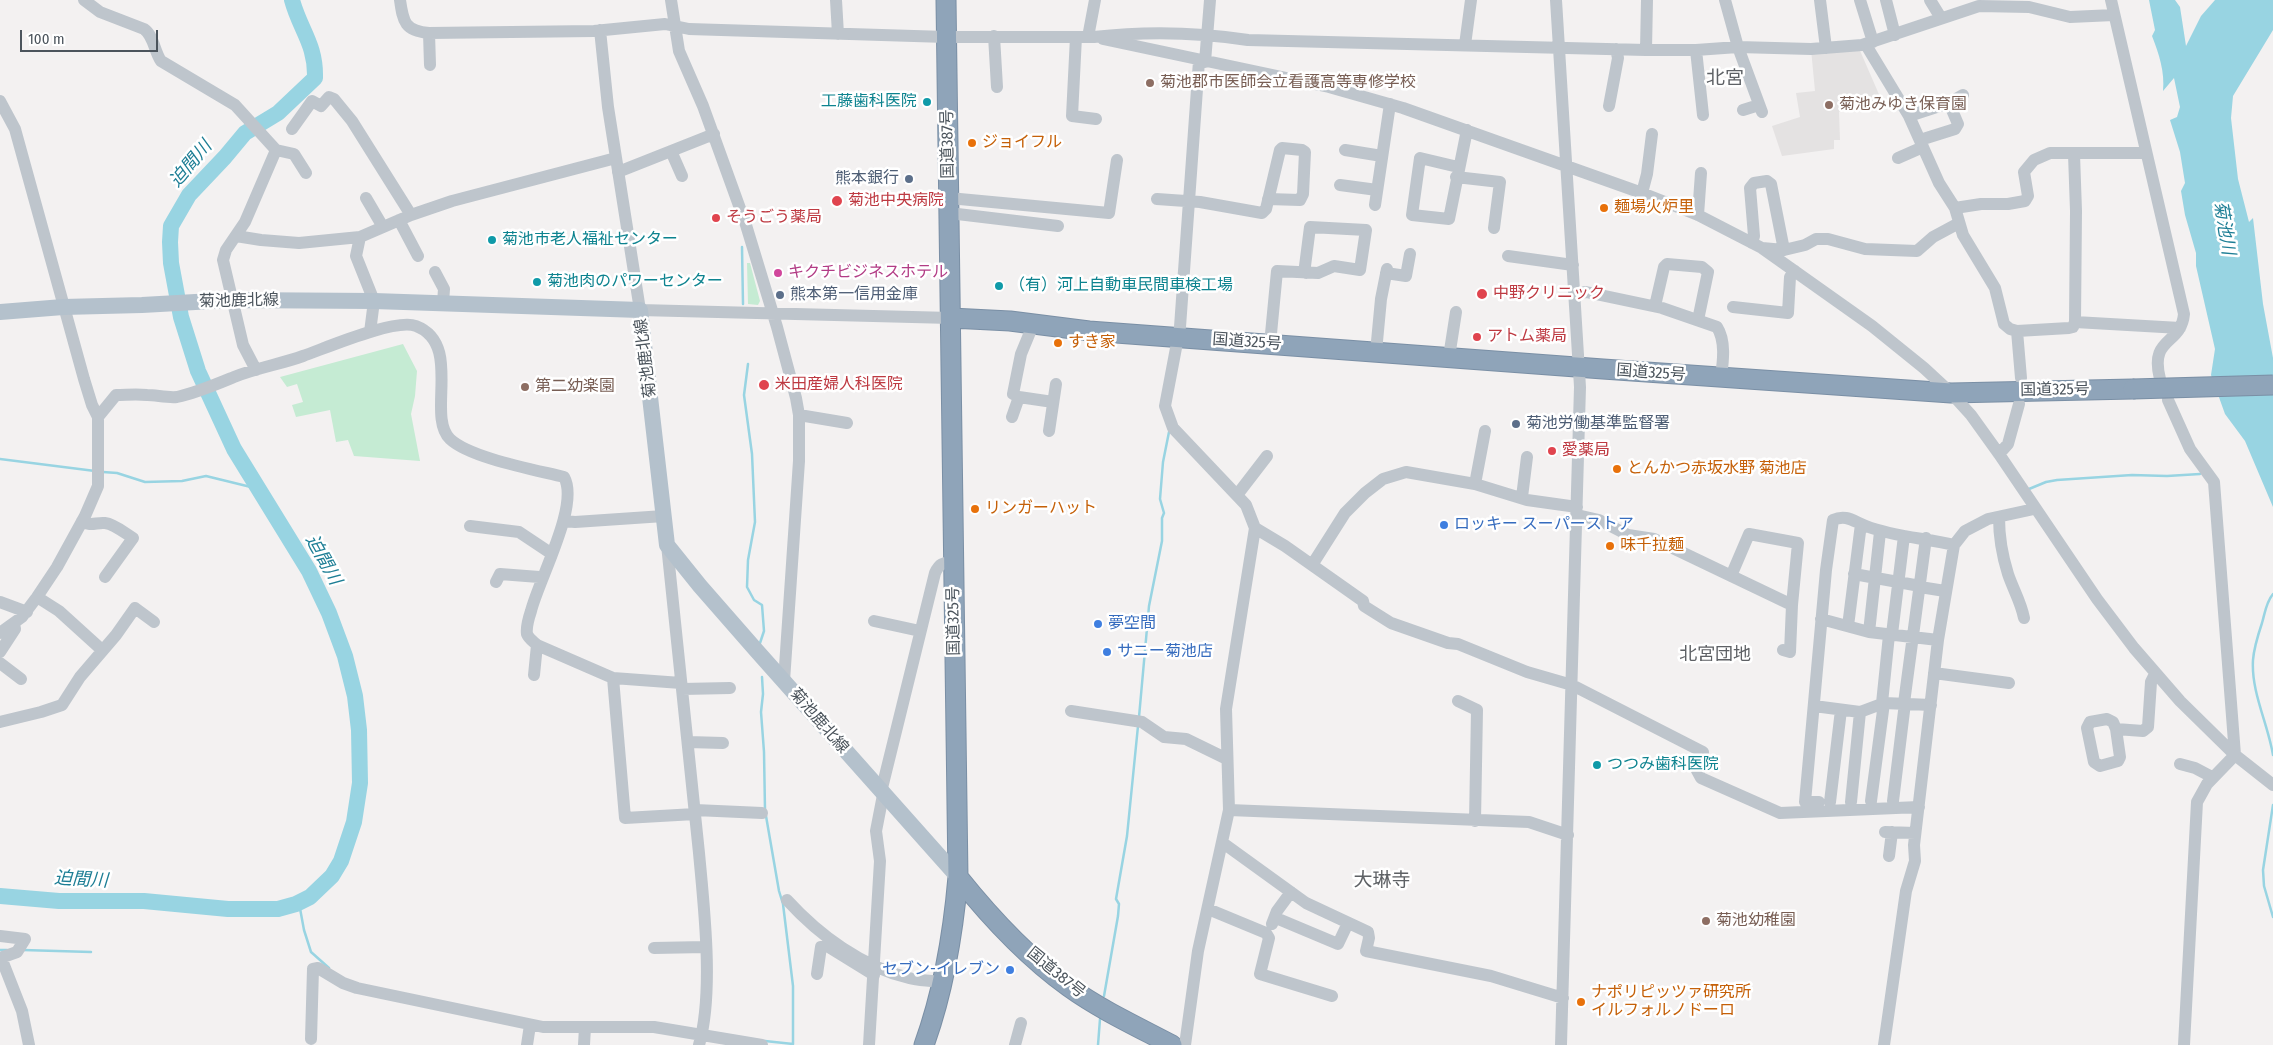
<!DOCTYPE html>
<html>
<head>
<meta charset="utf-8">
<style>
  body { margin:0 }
  #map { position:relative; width:2273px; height:1045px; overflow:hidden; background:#f3f1f1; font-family:"Fira Sans Condensed",sans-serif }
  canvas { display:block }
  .scale { position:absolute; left:20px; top:30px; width:138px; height:22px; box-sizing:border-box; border:2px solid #4b545c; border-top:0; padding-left:6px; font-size:15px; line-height:18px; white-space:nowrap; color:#4b545c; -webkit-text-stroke:4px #fff; paint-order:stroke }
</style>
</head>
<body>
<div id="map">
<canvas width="2273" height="1045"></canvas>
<div class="scale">100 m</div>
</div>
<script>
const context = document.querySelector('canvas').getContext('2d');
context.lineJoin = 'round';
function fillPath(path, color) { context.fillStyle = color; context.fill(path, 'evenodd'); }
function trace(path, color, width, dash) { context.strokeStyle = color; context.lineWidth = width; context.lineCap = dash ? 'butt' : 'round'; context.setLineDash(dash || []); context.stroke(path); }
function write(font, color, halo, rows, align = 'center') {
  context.font = font + ' "Fira Sans Condensed","Noto Sans JP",sans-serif'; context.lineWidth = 5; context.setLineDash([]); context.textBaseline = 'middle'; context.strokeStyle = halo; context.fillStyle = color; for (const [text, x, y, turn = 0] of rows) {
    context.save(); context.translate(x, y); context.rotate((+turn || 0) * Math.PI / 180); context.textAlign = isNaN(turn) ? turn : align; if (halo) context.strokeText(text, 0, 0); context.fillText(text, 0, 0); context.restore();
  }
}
const education = new Path2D(`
  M1858 46 1881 99 1839 112 1840 140H1834V149L1782 156 1772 126 1800 117 1796 93 1815 91 1811 49Z`);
const green = new Path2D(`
  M747 263H750L760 301 758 305 748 304Z
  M403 344 417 371 415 396 411 414 420 461 354 456 348 440 336 442 330 410 296 417 292 405 303 402 297 384 287 387 280 377Z`);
const water = new Path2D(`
  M2149 0H2175L2180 7 2186 46 2201 16 2215 0H2273V30L2233 96 2231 118 2238 179 2249 222 2253 218 2263 304 2273 358V507L2245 441 2225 414 2211 375 2215 349 2196 266V253L2185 215 2181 191 2185 183 2180 152 2170 120 2177 117 2180 107 2174 78 2163 91C2165 72 2159 54 2152 36L2155 30Z`);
const stream = new Path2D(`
  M742 247 743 304
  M748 364 744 395 752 454 755 522 748 560 747 587 754 600 762 605 764 631 760 643
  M0 459 95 471
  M103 472 117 473 145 482 182 481 206 476 259 489
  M2029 489 2046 482 2057 480 2132 475 2167 476 2200 474
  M2273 594C2266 602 2265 613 2262 623 2258 635 2254 647 2253 660 2251 692 2268 724 2273 755
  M762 677 763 694 761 712 764 752 765 810
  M1139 717 1149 606 1162 541V518L1164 513 1160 499 1163 462 1169 432
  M2273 805 2263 870 2264 886 2273 917
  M299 903 304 930 311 952 329 968
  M0 950H7
  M23 950 91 952
  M1104 996 1118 916 1119 904 1116 899 1127 836 1138 726
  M765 1041 793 1044V986L783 904 779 891 766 816
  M1098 1045 1100 1019`);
const river = new Path2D(`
  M0 896 59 901H144L228 909H278L296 904 310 897 332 876 341 861 354 822 360 783 359 730 355 696 345 656 329 613 309 571 234 449 198 371 181 317 171 263 170 242 171 226 189 195 225 157 245 133 278 113 315 78C316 44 300 30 292 0`);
const minor = new Path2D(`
  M84 0 100 12 144 29C154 36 154 51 161 61L235 105 276 150 245 222 226 250 223 260 243 345 256 370
  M400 0C403 22 405 31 429 33L594 31 665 24 689 29 946 37H1094C1146 31 1196 32 1248 40L1646 50H1696L1738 47 1811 49 1862 45 1979 6 2029 7 2070 17 2114 15
  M671 0 679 51 703 106 746 225 777 327 796 398 799 415V461L784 681
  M836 0 838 34
  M1556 0 1580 387 1561 1045
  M1725 0 1738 47 1762 112
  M1820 0 1826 48
  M1860 0 1873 42
  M1886 0 1895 35
  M1930 0 1941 18
  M2111 0 2184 314C2181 346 2149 336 2160 379
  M600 30 608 107 640 310 951 318
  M429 33 430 65
  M994 36 997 87
  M1076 37 1072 116 1096 119
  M1088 37 1095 0
  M1103 39 1329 87 1403 108 1642 193 1698 215 1762 248 1872 326 1924 368 1951 393 1971 415 1999 454 2097 599 2134 648 2180 701 2235 755 2273 785
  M1465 45 1471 0
  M1866 45 1909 116 1939 183 1955 208 1963 235 1995 288 2004 324 2010 329 2017 331 2069 328 2073 327 2075 322 2076 211 2074 154
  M1646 50 1647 0
  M1696 50 1703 115
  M1205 62 1210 0
  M0 101 15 129 84 379 92 405 98 417V486L85 516 57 567 37 597 22 617 0 633
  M1609 106 1618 58 1616 49
  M1743 110 1759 105
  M1909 116 1949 103 1963 95
  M292 129 312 101 321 106 329 97 334 99 352 121 411 215
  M1920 140 1955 129 1958 124 1949 103
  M276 150 294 154 306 173
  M1345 150 1382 156
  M671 151 682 176
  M1898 158 1923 147
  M1458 167 1420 158 1412 215 1449 219 1467 130
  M618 172 714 134
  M1456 177 1500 182 1494 228
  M1340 185 1377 190
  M1642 193 1647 174 1652 134
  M366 198 383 227
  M949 198 1109 213 1117 160
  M1157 199 1200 202 1262 213 1266 209 1280 150 1282 148 1302 150 1305 152 1303 194 1300 200 1268 199
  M1375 205 1390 104
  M1955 208 1981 204H2008L2025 201 2028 196 2024 172 2034 160 2050 153H2146
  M949 213 1058 226
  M1698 215 1701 173
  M399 220 418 256
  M236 236 261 240 299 243 360 237 411 215 452 201 616 158
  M360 237 356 256 374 301 370 332
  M1752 243 1754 236 1750 188 1754 183 1767 181 1771 184 1784 250
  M1762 248 1784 250 1805 245 1816 239H1828L1865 249 1917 251 1933 237 1959 223
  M1508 256 1573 265
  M435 272 444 289 443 303
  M1386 273 1406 276 1410 254
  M1575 294 1586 292 1662 308 1717 327C1726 341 1723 362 1721 377
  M1655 306 1664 267 1667 264 1702 267 1708 272 1698 320
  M1733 307 1788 313 1790 277 1795 271
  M2075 322 2180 328
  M1033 325 1021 354 1013 394 1019 397 1053 402
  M2017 331 2021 378
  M1270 344 1277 271 1318 273 1334 266 1360 270 1366 230 1310 227 1305 266 1306 273
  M1376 352 1381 299 1387 269
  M1449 357 1456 312
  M2168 400 2190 449 2214 482 2235 755 2207 784 2197 802 2184 1045
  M799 415 847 423
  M98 417 116 395C126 395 136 394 147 395 156 395 167 398 177 397 196 393 217 384 234 377 256 368 281 364 303 356 326 348 395 318 416 326 463 344 426 416 450 439 470 458 536 470 564 477 580 505 539 579 531 611 529 617 526 628 527 634 529 639 534 642 537 645L613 678 681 683
  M1012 417 1019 397
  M1049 431 1056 384
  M1999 454 2008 444 2019 404
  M1475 484 1485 431
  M1237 495 1267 456
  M1522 497 1527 457
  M1577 515 1599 520 1628 535 1654 539 1792 605 1790 652 1783 650
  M1999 517C1999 536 2002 555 2008 574 2013 589 2021 602 2024 618
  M82 521C91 527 96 522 105 523 114 524 125 533 133 538L105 577
  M564 521 575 522 664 516
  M470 526 519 532 552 554
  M1255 528 1285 546 1363 601 1364 606 1391 623 1448 643 1458 644 1527 672 1572 685 1703 752 1695 767 1701 778 1780 813 1919 807
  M667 545C677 648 689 750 699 853 704 908 714 992 699 1045
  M1312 565 1345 513 1365 493 1383 479 1406 472 1475 484 1527 500 1577 507
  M1854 574 1920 586
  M1731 576 1749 534 1798 543 1792 605
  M496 582 500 574 539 577 541 579
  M1920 587 1945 591
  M37 597 59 611 102 650
  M0 602 27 612
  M1821 619 1869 632 1938 640
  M874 621 920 631
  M1848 626 1861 524
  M1869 632 1880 532
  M1892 634 1904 536
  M0 652 15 629 14 624
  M0 663 21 679
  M1934 673 2009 683
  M534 675 537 645
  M613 678 625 818 695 814
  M682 689 730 688
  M1458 701 1477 710 1475 821
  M1882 703 1889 635
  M1904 703 1926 538
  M1814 706 1860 712 1884 703 1931 705
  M1071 711 1142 722 1164 737 1186 739 1227 759
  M2107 719 2113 722 2116 729 2120 757 2118 761 2100 766 2094 762 2087 728 2090 722Z
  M0 722 41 712 62 705 80 677 116 635 135 608 154 622
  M2116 729 2143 731 2148 727 2151 682 2155 674
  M688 742 723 743
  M2180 764 2195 768 2212 777
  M881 792 935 573C939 564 943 562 953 563
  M1871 801 1884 703
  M1893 801 1905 703
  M1819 802H1805L1826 570 1833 520C1846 514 1853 521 1866 526 1894 537 1925 538 1954 545
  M1830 802 1841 710
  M1851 802 1860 712
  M695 810 762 813
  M1229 810 1529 822 1568 835
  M1885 832 1915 833
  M1223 843 1306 903 1368 932 1369 938 1366 951 1491 976 1563 998
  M1889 856 1892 832
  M787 900C819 935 862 967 909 978 920 981 932 980 943 983
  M1208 909 1266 933 1269 938 1260 974 1332 996
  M1276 918 1338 944 1348 923
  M1272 924 1277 911 1291 892
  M0 936 25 939 17 952 3 957 2 960 22 1011 29 1045
  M654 948 705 947
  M817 974 821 947 827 946 874 975
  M311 1039 313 969 318 968 343 983 357 988 543 1027H654L762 1045
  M527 1045 530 1025
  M584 1045 585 1027
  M869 1045 880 861 876 831 883 795
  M1015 1045 1021 1023
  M1185 1045 1198 951 1229 810 1226 709 1255 528 1246 505 1173 428 1165 406 1180 327 1199 61
  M1884 1045 1906 891 1915 861 1914 845 1938 640 1954 545 1965 531 1988 519 2034 509`);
const major = new Path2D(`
  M0 312 63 307 142 305 231 300 374 301 640 310 667 545 700 586 756 650 958 877`);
const highway = new Path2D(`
  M951 318 1010 321 1089 331 1603 369 1951 393 2133 389
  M958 877C990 917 1027 957 1069 987 1101 1010 1138 1027 1172 1045
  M924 1045C944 990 953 935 958 877L946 0`);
const highwayBridge = new Path2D(`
  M2133 389 2273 385`);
const markers = [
  [1150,83,5,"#8d6e63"],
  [927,102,5,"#0f9aa8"],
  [1829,105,5,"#8d6e63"],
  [972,143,5,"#e8710a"],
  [909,179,5,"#5c6f8a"],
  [837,201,6,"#e0444e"],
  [1604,208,5,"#e8710a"],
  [716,218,5,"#e0444e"],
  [492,240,5,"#0f9aa8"],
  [778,273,5,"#d1479c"],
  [537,282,5,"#0f9aa8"],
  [999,286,5,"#0f9aa8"],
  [1482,294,6,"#e0444e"],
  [780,295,5,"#5c6f8a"],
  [1477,337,5,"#e0444e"],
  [1058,343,5,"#e8710a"],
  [764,385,6,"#e0444e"],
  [525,387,5,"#8d6e63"],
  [1516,424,5,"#5c6f8a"],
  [1552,451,5,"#e0444e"],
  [1617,469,5,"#e8710a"],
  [975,509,5,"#e8710a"],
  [1444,525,5,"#3f7fe0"],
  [1610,546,5,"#e8710a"],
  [1098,624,5,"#3f7fe0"],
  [1107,652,5,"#3f7fe0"],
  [1597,765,5,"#0f9aa8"],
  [1706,921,5,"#8d6e63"],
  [1010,970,5,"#3f7fe0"],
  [1581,1002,5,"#e8710a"]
];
const educationNames = [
  ["菊池郡市医師会立看護高等専修学校",1160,83],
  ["菊池みゆき保育園",1839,105],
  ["第二幼楽園",535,387],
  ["菊池幼稚園",1716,921]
];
const cultureNames = [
  ["工藤歯科医院",917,102,"right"],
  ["菊池市老人福祉センター",502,240],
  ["菊池肉のパワーセンター",547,282],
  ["（有）河上自動車民間車検工場",1009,286],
  ["つつみ歯科医院",1607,765]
];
const foodNames = [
  ["ジョイフル",982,143],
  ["麺場火炉里",1614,208],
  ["すき家",1068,343],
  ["とんかつ赤坂水野 菊池店",1627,469],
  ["リンガーハット",985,509],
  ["味千拉麺",1620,546],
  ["ナポリピッツァ研究所",1591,993],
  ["イルフォルノドーロ",1591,1011]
];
const streetNames = [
  ["国道387号",948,144,-91],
  ["菊池鹿北線",239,301,-1],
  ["国道325号",1247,342,4],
  ["菊池鹿北線",646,358,-97],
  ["国道325号",1651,373,4],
  ["国道325号",2055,390,-1],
  ["国道325号",954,621,-91],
  ["菊池鹿北線",819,721,49],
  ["国道387号",1056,973,39]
];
const serviceNames = [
  ["熊本銀行",899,179,"right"],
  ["熊本第一信用金庫",790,295],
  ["菊池労働基準監督署",1526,424]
];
const healthNames = [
  ["菊池中央病院",848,201],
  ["そうごう薬局",726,218],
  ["中野クリニック",1493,294],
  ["アトム薬局",1487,337],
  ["米田産婦人科医院",775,385],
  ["愛薬局",1562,451]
];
const hotelNames = [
  ["キクチビジネスホテル",788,273]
];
const shopNames = [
  ["ロッキー スーパーストア",1454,525],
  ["夢空間",1108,624],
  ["サニー菊池店",1117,652],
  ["セブン-イレブン",1000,970,"right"]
];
const waterNames = [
  ["迫間川",191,164,-50],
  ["菊池川",2224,228,81],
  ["迫間川",323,560,61],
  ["迫間川",81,880,3]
];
const neighbourhoodNames = [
  ["北宮団地",1715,655]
];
const quarterNames = [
  ["北宮",1725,79],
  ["大琳寺",1382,881]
];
fillPath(education, '#e4e2e2');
fillPath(green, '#c5ebd3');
fillPath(water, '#98d4e2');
trace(stream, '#98d4e2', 2.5);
trace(river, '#98d4e2', 16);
trace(highway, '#7a8fa5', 21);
trace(minor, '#bec5cc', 12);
trace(major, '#b4c1cc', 16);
trace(highway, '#8fa4b9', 19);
trace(highwayBridge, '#7a8fa5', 21, []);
trace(highwayBridge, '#8fa4b9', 19);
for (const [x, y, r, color] of markers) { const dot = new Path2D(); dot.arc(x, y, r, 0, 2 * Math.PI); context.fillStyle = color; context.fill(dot); trace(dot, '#fff', 2); }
write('16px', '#785e54', '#fff', educationNames, 'left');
write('16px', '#0d838f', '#fff', cultureNames, 'left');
write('16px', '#c56008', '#fff', foodNames, 'left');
write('16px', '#4b545c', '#fff', streetNames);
write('16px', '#4e5e75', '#fff', serviceNames, 'left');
write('16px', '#be3a42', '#fff', healthNames, 'left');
write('16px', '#b23c85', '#fff', hotelNames, 'left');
write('16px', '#366cbe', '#fff', shopNames, 'left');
write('italic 18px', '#1d7e95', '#fff', waterNames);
write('18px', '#5e6165', '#fff', neighbourhoodNames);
write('19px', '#5e6165', '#fff', quarterNames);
</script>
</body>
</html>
